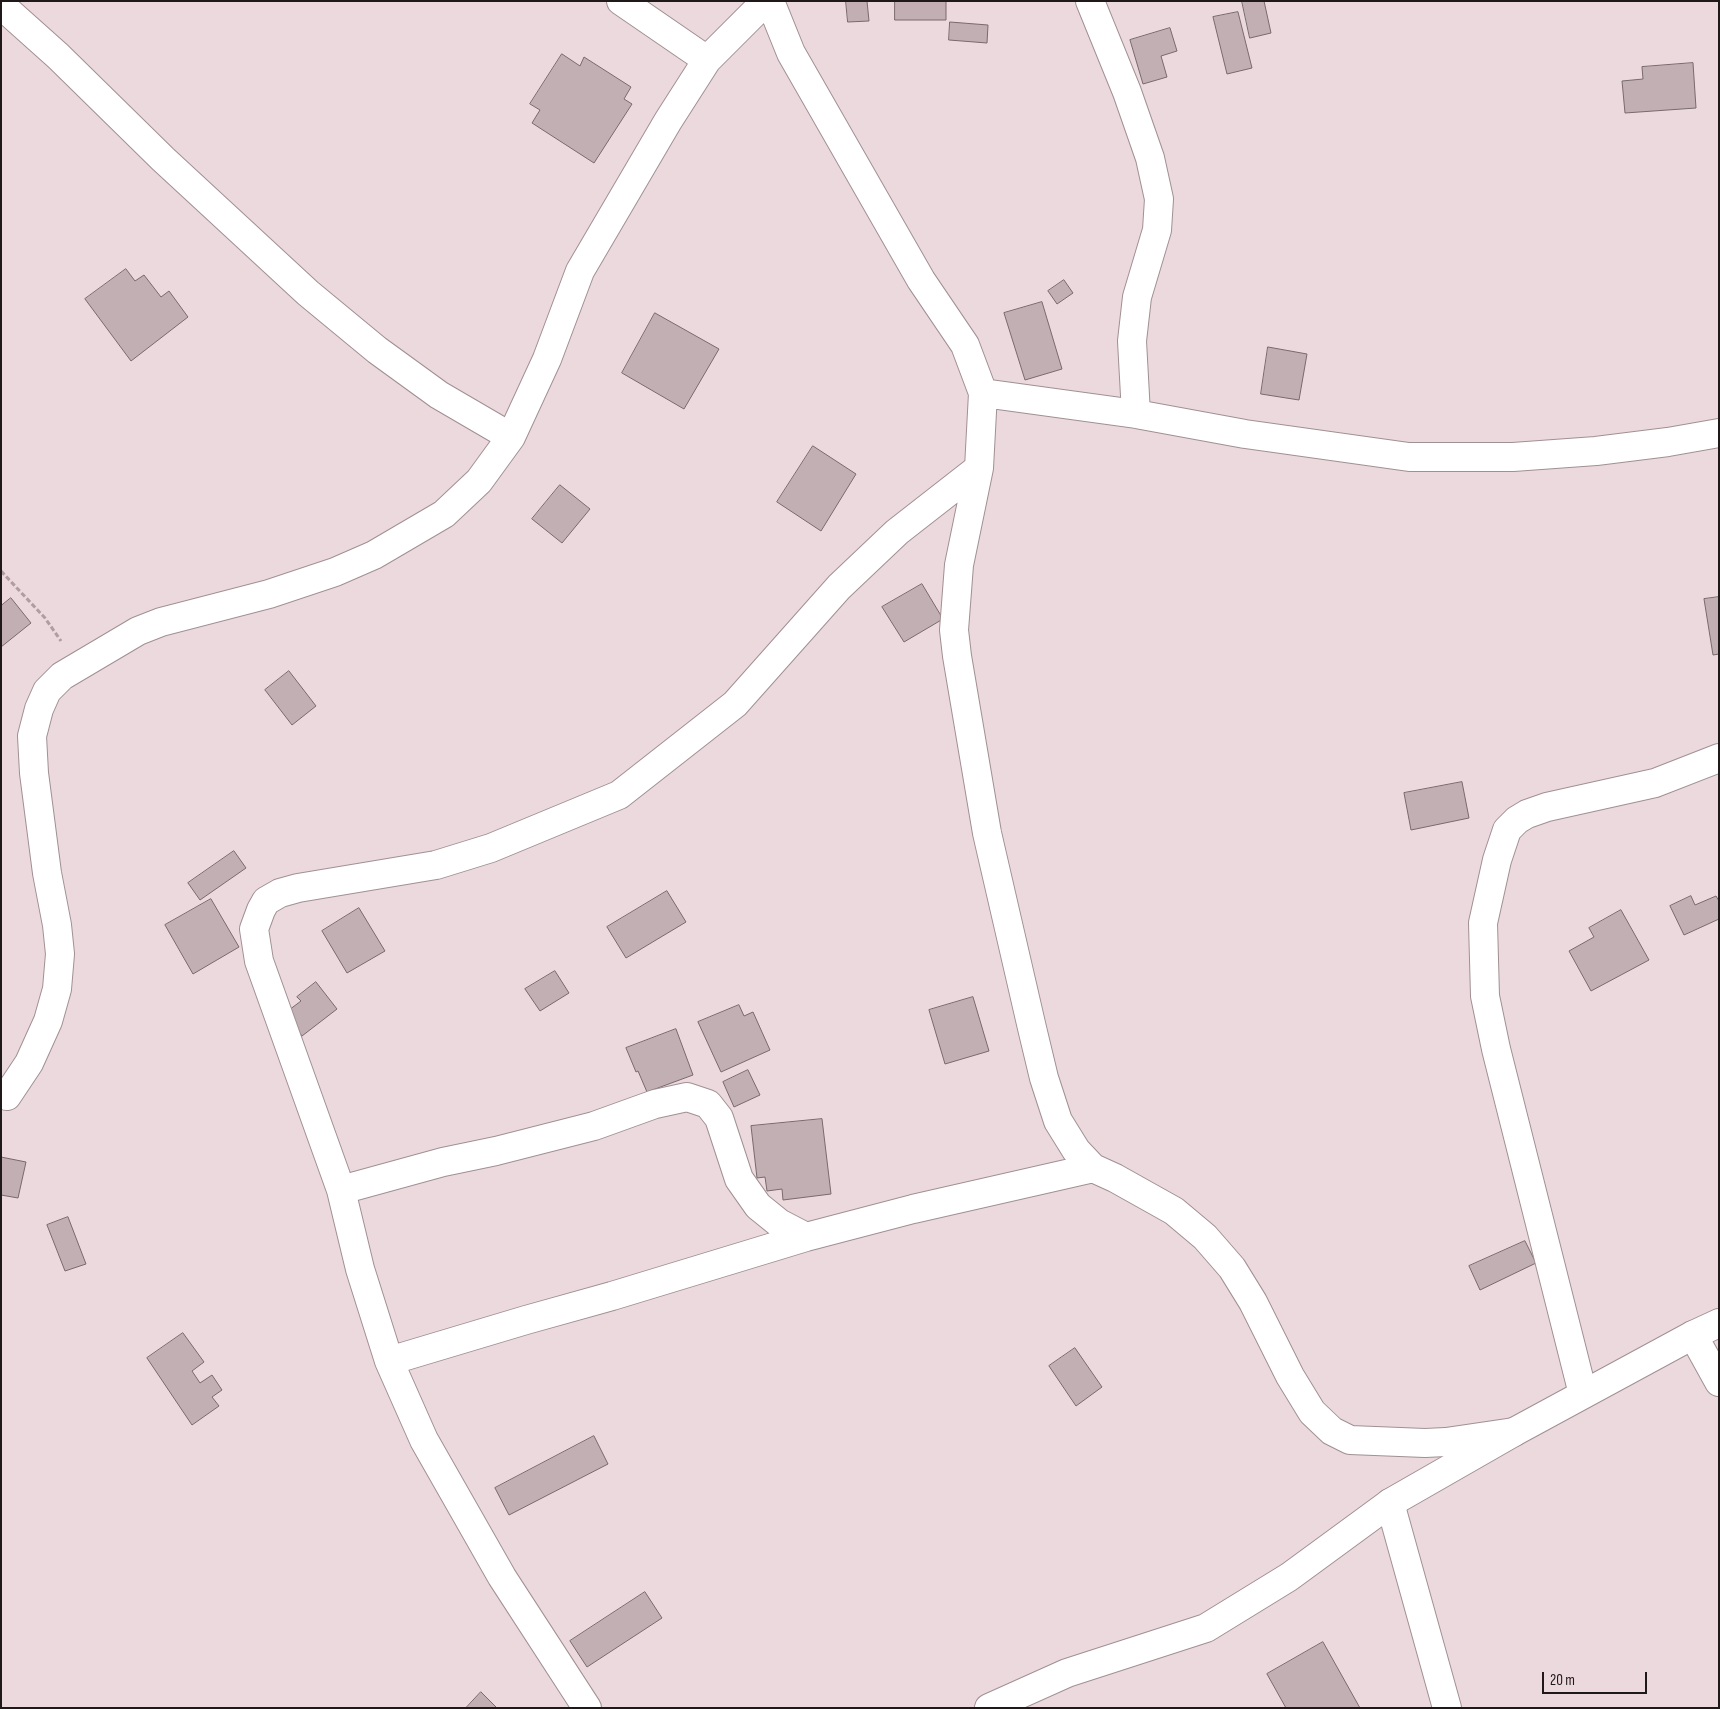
<!DOCTYPE html>
<html>
<head>
<meta charset="utf-8">
<style>
  body { margin:0 }
  #map { position:relative; width:1720px; height:1709px; overflow:hidden; background:#ecd9dd; font-family:"Sofia Sans Condensed",sans-serif }
  canvas { display:block }
  .frame { position:absolute; inset:0; border:2px solid #1f191a; pointer-events:none }
  .scale { position:absolute; left:1542px; top:1672px; width:105px; height:22px; box-sizing:border-box; border:2px solid #1f191a; border-top:0; padding-left:6px; font-size:15px; line-height:18px; white-space:nowrap; color:#1f191a; -webkit-text-stroke:4px #ecd9dd; paint-order:stroke }
</style>
</head>
<body>
<div id="map">
<canvas width="1720" height="1709"></canvas>
<div class="frame"></div>
<div class="scale">20 m</div>
</div>
<script>
const context = document.querySelector('canvas').getContext('2d');
context.lineJoin = 'round';
function fillPath(path, color) { context.fillStyle = color; context.fill(path, 'evenodd'); }
function trace(path, color, width, dash) { context.strokeStyle = color; context.lineWidth = width; context.lineCap = dash ? 'butt' : 'round'; context.setLineDash(dash || []); context.stroke(path); }
const building = new Path2D(`
  M846 1H867L869 21 848 22Z
  M895 1H946V20H895Z
  M1242 1H1264L1271 33 1250 38Z
  M1238 12 1252 68 1227 74 1213 17Z
  M950 22 988 25 987 43 949 40Z
  M1170 28 1177 51 1161 56 1167 77 1143 84 1130 40Z
  M562 54 580 66 584 57 631 87 624 99 632 104 594 163 532 123 540 110 530 104Z
  M1693 63 1696 108 1625 113 1622 81 1643 79 1642 67Z
  M126 269 135 281 144 275 161 297 169 291 188 317 131 361 85 299Z
  M1064 280 1073 293 1057 304 1048 291Z
  M1042 302 1062 369 1025 380 1004 313Z
  M655 313 719 349 684 409 622 373Z
  M1268 347 1307 354 1299 400 1261 394Z
  M813 446 856 474 821 531 777 502Z
  M560 485 590 509 562 543 532 519Z
  M922 584 943 619 904 642 882 607Z
  M1719 597V654L1713 655 1704 599Z
  M11 598 31 623 1 647V606Z
  M289 671 316 706 292 725 265 690Z
  M1462 782 1469 818 1411 830 1404 793Z
  M234 851 246 868 200 900 188 883Z
  M667 891 686 922 626 958 607 927Z
  M1691 896 1695 905 1716 896 1719 901V919L1684 935 1670 906Z
  M211 899 239 947 193 974 165 925Z
  M359 908 385 951 347 973 322 931Z
  M1621 910 1649 960 1591 991 1569 951 1594 937 1589 928Z
  M555 971 569 993 540 1011 525 989Z
  M316 982 337 1009 302 1036 285 1013 301 1001 297 997Z
  M973 997 989 1051 945 1064 929 1010Z
  M739 1005 744 1016 753 1012 770 1050 721 1072 698 1022Z
  M676 1029 693 1075 647 1092 638 1071 636 1072 626 1048Z
  M748 1070 760 1095 734 1107 723 1082Z
  M822 1119 831 1194 783 1200 782 1189 767 1191 765 1177 757 1178 751 1126Z
  M1 1157 26 1162 18 1198 1 1195Z
  M68 1217 86 1264 65 1271 47 1225Z
  M1525 1241 1536 1263 1480 1290 1469 1266Z
  M183 1333 204 1362 192 1371 200 1383 212 1375 222 1390 212 1397 219 1406 192 1425 147 1358Z
  M1075 1348 1102 1387 1076 1406 1049 1366Z
  M594 1436 608 1464 509 1515 495 1488Z
  M645 1592 662 1618 587 1667 570 1641Z
  M1323 1642 1360 1708H1286L1267 1674Z
  M481 1692 497 1708H466Z`);
const path = new Path2D(`
  M1 571 45 618 61 641`);
const street = new Path2D(`
  M621 1 707 60
  M770 1 791 53 921 280 965 345 983 393 979 468 959 565 954 630 957 656 987 833 1032 1028 1044 1078 1058 1121 1076 1150 1093 1168 1115 1178 1174 1211 1205 1237 1232 1268 1253 1302 1290 1376 1312 1412 1332 1431 1350 1440 1425 1443 1446 1442 1514 1432
  M1090 1 1127 92 1150 158 1159 199 1157 230 1137 297 1132 341 1136 414
  M1 5 58 56 163 159 308 293 377 350 439 395 511 437
  M983 393 1136 414 1245 434 1409 457H1513L1596 451 1668 442 1719 433
  M7 1096 29 1063 48 1021 57 989 60 954 57 925 47 873 40 819 34 773 32 736 39 709 47 691 62 676 138 631 161 622 269 594 335 572 374 555 444 514 479 481 511 437 547 359 580 271 668 121 707 60 766 1
  M341 1190 443 1162 496 1151 594 1126 655 1104 687 1097 708 1104 719 1118 739 1179 758 1206 779 1223 806 1237
  M1693 1335 1719 1382
  M389 1361 526 1320 612 1296 806 1237 913 1209 1093 1168
  M1583 1394 1496 1049 1485 996 1483 923 1497 860 1507 830 1517 820 1527 814 1547 807 1655 783 1719 758
  M1390 1503 1447 1708
  M587 1708 502 1577 424 1440 389 1361 360 1269 341 1190 259 961 254 929 261 910 266 901 280 893 298 888 436 865 491 848 619 795 735 704 839 587 897 532 979 468`);
const secondary = new Path2D(`
  M989 1708 1067 1673 1206 1628 1289 1577 1390 1503 1514 1432 1693 1335 1719 1323`);
fillPath(building, '#c1afb3');
trace(building, '#79696c', 1);
trace(street, '#a19093', 30);
trace(secondary, '#a19093', 30);
trace(path, '#ae9ea2', 3, [5, 2.5]);
trace(street, '#fff', 28);
trace(secondary, '#fff', 28);
</script>
</body>
</html>
